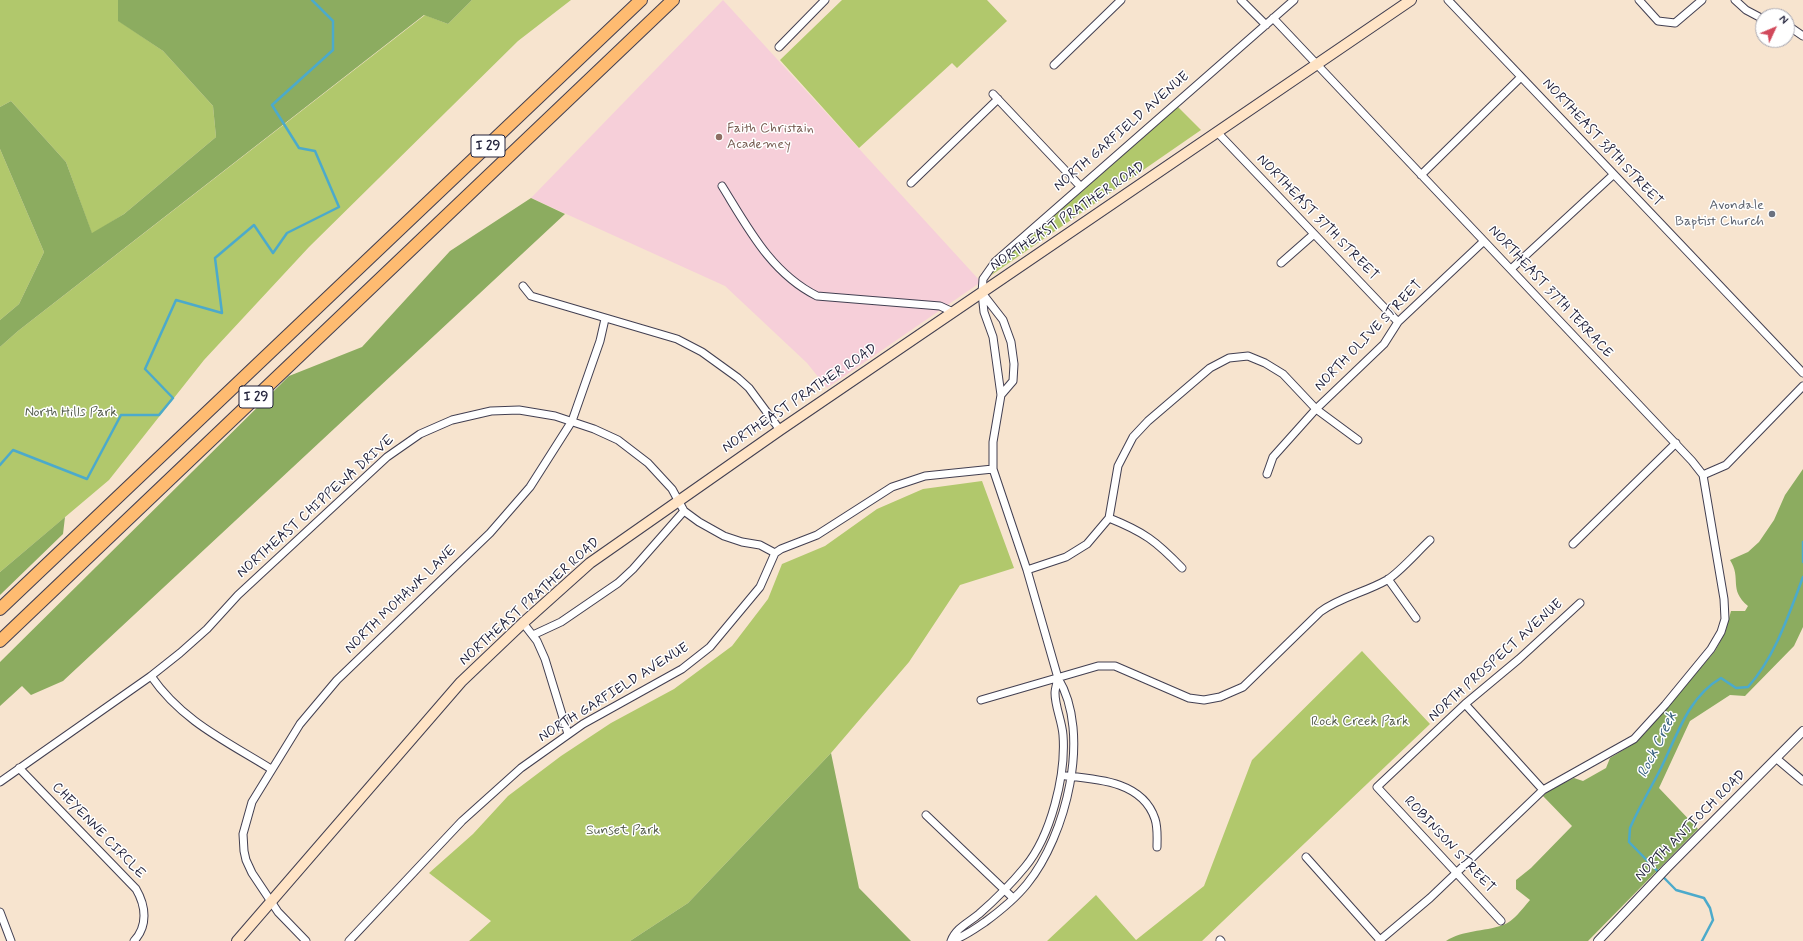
<!DOCTYPE html>
<html>
<head>
<meta charset="utf-8">
<style>
  body { margin:0 }
  #map { position:relative; width:1803px; height:941px; overflow:hidden; background:#f7e4cf; font-family:Mynerve,sans-serif }
  canvas { display:block }
  .north { position:absolute; left:1755px; top:8px; width:40px; height:40px; box-sizing:border-box; background:#fff; border:1px solid #a7a7b1; border-radius:50%; rotate:46deg; font-size:11px; font-weight:700; line-height:16px; text-align:center; color:#22223b }
  .north::after { content:''; display:block; margin:auto; width:14px; height:18px; background:#d1495b; clip-path:polygon(50% 0,100% 100%,50% 72%,0 100%) }
</style>
</head>
<body>
<div id="map">
<canvas width="1803" height="941"></canvas>
<div class="north">N</div>
</div>
<script>
const context = document.querySelector('canvas').getContext('2d');
context.lineJoin = 'round';
function fillPath(path, color) { context.fillStyle = color; context.fill(path, 'evenodd'); }
function trace(path, color, width, dash) { context.strokeStyle = color; context.lineWidth = width; context.lineCap = dash ? 'butt' : 'round'; context.setLineDash(dash || []); context.stroke(path); }
function write(font, color, halo, rows, align = 'center') {
  context.font = font + ' Mynerve,sans-serif'; context.lineWidth = 3; context.setLineDash([]); context.textBaseline = 'middle'; context.strokeStyle = halo; context.fillStyle = color; for (const [text, x, y, turn = 0] of rows) {
    context.save(); context.translate(x, y); context.rotate((+turn || 0) * Math.PI / 180); context.textAlign = isNaN(turn) ? turn : align; if (halo) context.strokeText(text, 0, 0); context.fillText(text, 0, 0); context.restore();
  }
}
const built = new Path2D(`
  M723 0 981 282 827 388 807 363 725 286 531 198Z`);
const green = new Path2D(`
  M0 0H118L119 21 163 51 213 106 216 137 124 214 92 234 66 162 11 101 0 107Z
  M472 0H571L518 41 309 247 204 360 109 480 0 572V347L18 331 425 15 448 24Z
  M842 0H987L1007 21 957 68 952 63 859 148 780 60Z
  M1178 107 1201 130 990 276 1005 259Z
  M0 149 44 252 19 304 0 320Z
  M982 481 1014 568 960 585 909 662 831 753 688 903 630 941H469L491 921 429 873 473 834 508 796 561 756 611 723 674 689 732 646 768 599 782 564 825 546 877 509 923 489Z
  M1362 651 1430 724 1202 941H1047L1096 895 1136 940 1204 886 1252 760Z`);
const forest = new Path2D(`
  M118 0H472L448 24 424 15 18 331 0 347V320L19 304 44 252 0 149V107L11 101 66 162 92 233 124 214 216 137 213 106 163 51 118 21Z
  M531 198 565 214 63 681 31 695 22 686 0 706V662L289 376 362 347 450 251Z
  M1803 469V627L1794 646 1745 696 1730 695 1690 721 1659 788 1698 829 1588 941H1446C1463 930 1483 932 1503 925 1514 921 1522 909 1530 900L1516 889V880L1531 868 1572 826 1543 796 1549 790 1574 778 1583 781 1606 768 1610 758 1635 743 1645 733 1715 651 1725 633 1731 611H1745L1748 606C1728 589 1742 579 1730 560L1748 552 1759 542 1774 520 1785 495Z
  M65 517 63 534 0 595V572Z
  M831 753 859 888 911 941H630L688 903Z`);
const stream = new Path2D(`
  M0 465 13 450 87 479 121 415H159L173 398 145 369 176 300 222 313 215 258 254 225 273 253 287 233 339 207 315 151 299 148 272 105 333 50V21L312 0
  M1803 542V562
  M1702 941 1713 920 1710 908 1704 898 1676 890 1629 842 1630 828C1639 807 1651 788 1661 768 1677 736 1688 697 1721 678L1736 688 1748 687C1775 657 1789 614 1803 577`);
const minor = new Path2D(`
  M1241 0 1266 25
  M1448 0 1803 373
  M1639 0 1658 21 1675 23 1702 0
  M1735 0 1746 10 1763 19
  M1273 18 1692 461 1703 475 1724 599 1725 619 1721 632 1711 649 1665 705 1634 739 1543 790 1430 898 1379 941
  M1787 25 1803 36
  M779 47 825 0
  M1054 65 1121 0
  M993 94 1080 186
  M1217 132 1398 322
  M1421 175 1521 77
  M911 183 998 99
  M722 186C748 228 771 273 817 296L940 306 953 312
  M1281 263 1314 234
  M1511 269 1613 175
  M523 286 531 296 677 339 702 352 738 378 749 388 780 430
  M982 293 1003 320 1011 342 1014 364 1013 381 1001 395
  M1267 474 1273 457 1316 409 1384 344 1398 322 1484 241
  M1703 475 1726 465 1803 386
  M1109 518C1144 532 1156 541 1182 568
  M1573 544 1676 443
  M1027 570 1066 557 1087 544 1109 518 1118 466 1133 437 1148 421 1210 368 1229 358 1248 356 1265 363 1283 374 1316 409 1358 440
  M1388 579 1416 618
  M523 623 537 641 545 659 568 734
  M533 635 561 622 618 583 633 569 684 511
  M151 676C182 721 226 741 271 769
  M981 700 1098 666H1115L1189 698 1204 700 1220 697 1243 687 1320 612C1340 597 1364 593 1387 580 1400 572 1418 551 1430 540
  M1465 704 1543 790
  M1777 759 1803 781
  M19 768 136 889C146 906 148 926 134 941
  M1066 776C1099 779 1143 782 1155 819 1158 828 1157 839 1157 847
  M0 782 151 676 180 653 207 629 238 595 387 457 420 434 452 420 491 411 519 410 555 416 594 429 618 440 648 463 672 489 684 511 699 522 724 536 742 542 760 545 775 553
  M926 815 1013 898
  M1306 857 1380 940
  M0 912 11 941
  M1501 921 1377 787 1465 704 1519 659 1580 603
  M1220 940 1221 941
  M306 941 278 912 252 873 246 860 244 851 243 834 252 802 300 724 337 680 490 533 530 487 572 421 600 341 605 319
  M349 941 462 821 521 768 583 724 682 669 710 647 760 587 775 553 781 549 817 535 892 487 925 476 993 469
  M951 941C964 937 973 930 985 922 1000 911 1015 899 1027 884 1066 836 1092 734 1058 678L1027 570 993 469V442L1001 395 993 337 984 312 982 293 983 279 995 262 1294 0
  M951 941C956 928 968 923 979 914 995 900 1011 884 1025 867 1051 836 1066 775 1063 735 1062 721 1055 707 1055 693 1055 689 1057 683 1058 678`);
const tertiary = new Path2D(`
  M1598 941 1667 868 1803 731`);
const secondary = new Path2D(`
  M237 941 461 682 523 623 590 563 780 430 1411 0`);
const motorway = new Path2D(`
  M0 609 641 0
  M0 641 673 0`);
const markers = [
  [719,137,4,"#8d6e63"],
  [1772,214,4,"#6b7280"]
];
const shields = [
  [488,146,34],
  [256,397,34]
];
const shieldNames = [
  ["I 29",488,146],
  ["I 29",256,397]
];
const educationNames = [
  ["Faith Christain",727,129],
  ["Academey",727,145]
];
const streetNames = [
  ["NORTH GARFIELD AVENUE",1122,132,-41],
  ["NORTHEAST 38TH STREET",1602,143,47],
  ["NORTHEAST PRATHER ROAD",1068,217,-34],
  ["NORTHEAST 37TH STREET",1317,218,46],
  ["NORTHEAST 37TH TERRACE",1550,292,47],
  ["NORTH OLIVE STREET",1369,336,-46],
  ["NORTHEAST PRATHER ROAD",800,399,-34],
  ["NORTHEAST CHIPPEWA DRIVE",316,507,-42],
  ["NORTH MOHAWK LANE",401,600,-44],
  ["NORTHEAST PRATHER ROAD",530,602,-42],
  ["NORTH PROSPECT AVENUE",1496,661,-42],
  ["NORTH GARFIELD AVENUE",614,693,-32],
  ["NORTH ANTIOCH ROAD",1691,826,-45],
  ["CHEYENNE CIRCLE",98,831,46],
  ["ROBINSON STREET",1449,845,47]
];
const worshipNames = [
  ["Avondale",1764,206],
  ["Baptist Church",1764,222]
];
const parkNames = [
  ["North Hills Park",71,413],
  ["Rock Creek Park",1360,722],
  ["Sunset Park",623,831]
];
const waterNames = [
  ["Rock Creek",1658,745,-64]
];
fillPath(built, '#f6cfd9');
fillPath(green, '#b1c86c');
fillPath(forest, '#8cac60');
trace(stream, '#4caacb', 2.5);
trace(minor, '#423f51', 9);
trace(tertiary, '#423f51', 10);
trace(secondary, '#423f51', 12);
trace(motorway, '#423f51', 14);
trace(minor, '#fff', 7);
trace(tertiary, '#fff', 8);
trace(secondary, '#ffe4c6', 10);
trace(motorway, '#febb71', 12);
for (const [x, y, r, color] of markers) { const dot = new Path2D(); dot.arc(x, y, r, 0, 2 * Math.PI); context.fillStyle = color; context.fill(dot); trace(dot, '#fff', 1.5); }
for (const [x, y, w] of shields) { const box = new Path2D(); box.roundRect(x - w / 2, y - 11, w, 22, 3); context.fillStyle = '#fff'; context.fill(box); trace(box, '#22223b', 1); }
write('bold 13px', '#22223b', null, shieldNames);
write('14px', '#785e54', '#fff', educationNames, 'left');
write('14px', '#22223b', '#fff', streetNames);
write('14px', '#5b616d', '#fff', worshipNames, 'right');
write('14px', '#545c4c', '#fff', parkNames);
write('italic 15px', '#355f7c', '#fff', waterNames);
</script>
</body>
</html>
